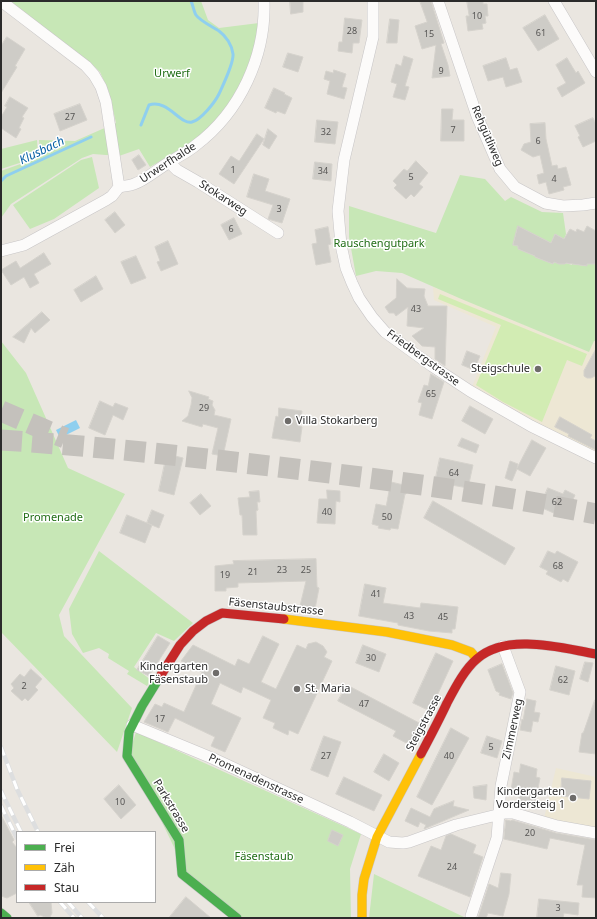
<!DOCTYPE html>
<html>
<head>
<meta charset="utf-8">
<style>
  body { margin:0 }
  #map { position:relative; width:597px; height:919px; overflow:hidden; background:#eae6e0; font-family:"Noto Sans",sans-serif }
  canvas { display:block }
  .frame { position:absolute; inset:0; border:2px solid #2b2b2b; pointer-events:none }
  .legend { position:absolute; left:16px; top:831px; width:140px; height:72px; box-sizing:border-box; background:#fff; border:1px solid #aaa; margin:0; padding:5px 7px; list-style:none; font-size:12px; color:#2b2b2b }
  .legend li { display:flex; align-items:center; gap:8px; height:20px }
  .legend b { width:20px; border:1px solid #aaa }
</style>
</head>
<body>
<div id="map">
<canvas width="597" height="919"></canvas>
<div class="frame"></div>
<ul class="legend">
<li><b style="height:5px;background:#4caf50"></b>Frei</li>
<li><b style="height:5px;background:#ffc107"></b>Zäh</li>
<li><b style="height:5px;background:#c62828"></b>Stau</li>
</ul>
</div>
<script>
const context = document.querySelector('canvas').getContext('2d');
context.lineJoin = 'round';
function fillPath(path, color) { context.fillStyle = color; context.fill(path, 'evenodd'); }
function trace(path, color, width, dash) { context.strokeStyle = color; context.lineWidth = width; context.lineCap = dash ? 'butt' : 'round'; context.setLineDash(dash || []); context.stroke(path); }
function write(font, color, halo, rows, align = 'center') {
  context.font = font + ' "Noto Sans",sans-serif'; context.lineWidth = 3; context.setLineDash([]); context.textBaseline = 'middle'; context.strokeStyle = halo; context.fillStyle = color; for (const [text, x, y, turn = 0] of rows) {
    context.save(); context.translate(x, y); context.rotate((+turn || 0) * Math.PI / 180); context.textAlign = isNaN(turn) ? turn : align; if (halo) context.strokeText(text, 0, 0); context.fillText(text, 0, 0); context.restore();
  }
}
const education = new Path2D(`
  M433 287 589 352 594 340 596 341V458L472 387 496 327 434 300Z
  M556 768 596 777V830L544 818Z`);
const green = new Path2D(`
  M9 1H201L208 20 219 28 259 23 253 56 241 88 219 119 195 140 150 167 139 149 119 156 93 154 82 158 11 204 1 218V171L40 157 39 140 75 141 116 123 109 92 100 72 87 60Z
  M37 140 38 157 1 169V149Z
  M92 157 99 188 54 219 30 229 13 205 81 160Z
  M460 175 485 179 505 201 511 197 542 212 563 213 566 234 564 239 555 234 551 243 518 227 513 245 518 246V249L535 256V257L553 264 554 262 565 264 566 263 572 265V264L586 266 587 264H596V341H594L589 352 459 298 402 273 376 271 356 276 349 237V206L436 233Z
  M1 341 26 373 68 468 125 494 59 615 64 636 132 708 117 752 1 632Z
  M99 551 193 623 174 641 156 633 134 667 151 680 147 686 127 674 129 671 108 658 109 654 99 648 83 653 72 634 69 609Z
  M136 732 361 834 350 869 351 918H243L186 872 129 754Z
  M374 874 466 918H369Z`);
const pitch = new Path2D(`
  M440 294 587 354 582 366 567 360 542 422 503 402 476 385 501 325 438 299Z`);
const water = new Path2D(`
  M76 420 80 428 60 438 56 430Z`);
const stream = new Path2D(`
  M141 125 149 105C168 99 180 125 192 122 201 120 215 102 219 94 223 85 234 63 233 54 232 45 226 36 219 31 213 27 200 21 196 15 194 12 193 5 191 1
  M1 181 6 176 91 137`);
const building = new Path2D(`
  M290 1H303V12L291 14Z
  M420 1H431L444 43 441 44 448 65 450 76 432 78 436 45 422 49 415 26 427 22Z
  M467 1H483V4H487L488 16H485L486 23 482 24 483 29 468 31 466 16H469Z
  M545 15 559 39 538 51 523 28Z
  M345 18 362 20 359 43H353L352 53 338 51 339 42H342Z
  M390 19 399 20 397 43H387Z
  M7 37 25 49 15 66 17 67 1 93V46Z
  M288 53 303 57 298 72 283 67Z
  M404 56 413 59 405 86 409 87 405 100 393 97 397 84 391 82 396 64 401 66Z
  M506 58 510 70 517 68 522 82 506 87 503 77 488 81 483 66Z
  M567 58 576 73 578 71 585 83 562 97 557 88 566 83 556 65Z
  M334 70 346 74 342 87 347 88 344 99 327 94 330 81 324 79 326 71 333 73Z
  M274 88 285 93 284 94 292 98 285 114 277 111 276 113 265 108Z
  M10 97 28 108 22 117 24 118 19 128 21 129 16 138 1 128V117L7 107 5 106Z
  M80 104 87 120 60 131 54 114Z
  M442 109H453L452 120H464V141H441Z
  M593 118 596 124V141L583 147 578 137 580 136 575 126Z
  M317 120 338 122 335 144 315 142Z
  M545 123 546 139 552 166 557 165 558 169 566 167 571 185 563 187 564 190 549 194 546 182 539 184 537 175 544 173 540 155 533 157 521 150 524 144 531 142 530 124Z
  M268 129 277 136 269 149 263 145Z
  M257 134 264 139 234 184 219 174 231 156 239 161Z
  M139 155 146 165 138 170 132 160Z
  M416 161 428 173 419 184 423 187 414 197 411 194 406 199 394 188 397 185 393 181 404 169 407 171Z
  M315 162 332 164 331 181 313 179Z
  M254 174 269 179 265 191 290 199 282 223 268 219 273 205 247 197Z
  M115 212 125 225 115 233 105 220Z
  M234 218 242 234 229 240 221 225Z
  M518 226 551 243 555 234 564 239 570 229 576 232 577 229 584 232 587 226 596 231V264H587V266L566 263 565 264H559L554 262 553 264 535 257V256L518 249V246L513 245Z
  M328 227 331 244 328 245 331 262 316 265 312 244 317 243 315 230Z
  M168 241 178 264 161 271 157 262 160 261 155 247Z
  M44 253 51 264 34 274 39 283 30 288 24 277 11 285 1 270 16 261 20 268Z
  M136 256 146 278 131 284 121 262Z
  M96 276 103 289 81 302 74 290Z
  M397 279 407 288 425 289 424 296 428 306H447L445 366 435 359V347L422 346 412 336 424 328 407 326 408 307 396 316 394 313H389L385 307 396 298Z
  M42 312 50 320 35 333 31 328 24 343 13 337Z
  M596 349V374L595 376 591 378H587L584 376V371Z
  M467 351 480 356 474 370 462 365Z
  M431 374 444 382 432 419 419 415 422 403 418 402 424 385 428 386Z
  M189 391 209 397 208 399 213 401 212 405 215 410 214 415 231 419 223 456 212 454 218 428 203 424 202 427 182 421 188 416 191 405 192 398Z
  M100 401 113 407 115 403 128 408 123 420 113 415 105 435 89 428Z
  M470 406 493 419 485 434 462 421Z
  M279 408 302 411 300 426 302 427 300 442 272 438 276 416 278 417Z
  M560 417 592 435 590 438 596 441V450L568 436 569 434 555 427Z
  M462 438 479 445 476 453 458 446Z
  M532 440 546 448 530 476 517 469 512 481 505 478 510 461 518 464 517 468Z
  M167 454 183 458 174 495 159 491Z
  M440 458 473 465 468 488 435 482Z
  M391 482 408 486 406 494H405L398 529 391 528 390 530 378 528 379 526 372 524 376 504 386 506Z
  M548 488 563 494 565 490 575 495 565 518 540 507Z
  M327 490 340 491V502L336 501 335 524 317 523 319 499H327Z
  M259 491 260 502H257L258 510 256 511 257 535H243L242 515H240L238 498 250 497 249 492Z
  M201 494 211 506 200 515 190 503Z
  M433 501 515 548 505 565 424 518Z
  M152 510 164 515 159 528 147 523Z
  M127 515 152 525 145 543 120 533Z
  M548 551 555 554 557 551 578 562 568 582 563 579 561 582 546 574 548 571 540 567Z
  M316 559 317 587 319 588 315 609 300 606 306 581 238 583V587L226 588V591H215V566L234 564 233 561Z
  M365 584 386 588 383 603 420 608 421 603 458 607 455 629H452V633L429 631 398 625V623L359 616Z
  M158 636 170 643 149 676 137 670Z
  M263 636 279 644 261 682 276 689 297 645 306 649 308 644 316 642 323 646 327 652 324 657 332 661 298 734 289 730 288 735 273 728 275 723 263 718 271 700 243 687 241 693 220 683 211 704 241 718 225 752 211 746 215 737 175 718 168 732 144 722 155 704 162 707 164 703 184 712 202 672 181 661 193 645 235 666 238 659 249 664Z
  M363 645 386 654 379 672 356 663Z
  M436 653 453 661 430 711 413 703Z
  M585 662 593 663 588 682 580 679Z
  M502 664 513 693 511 699 499 695 500 693 496 691 488 670Z
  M556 666 575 671 569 695 550 690Z
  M31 669 42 679 35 687 38 690 28 701 25 698 22 701 11 691 14 688 11 684 20 674 24 677Z
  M347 685 423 725 412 746 393 736 396 731 338 701Z
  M527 699 536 701 534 712 540 713 538 722 533 721 531 732 520 730 522 719 523 720Z
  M595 700H596V754L579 752 582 733H583Z
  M451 728 469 738 432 805 417 797Z
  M324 736 341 742 328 777 311 770Z
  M487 736 502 741 497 758 481 753Z
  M384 754 399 763 389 781 374 772Z
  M521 764 537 769 536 777 540 778 535 804 518 803 520 792 511 790 514 772 519 773Z
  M344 777 382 795 374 811 336 794Z
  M562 778 591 781 589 799 561 796Z
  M119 785 136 805 121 819 104 799Z
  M487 785 486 800 474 798 473 787Z
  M454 801 453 806 469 810 424 829 426 825 420 822 418 827 405 821 411 808 430 817 434 809Z
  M1 815 14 840 12 842 17 848V893L7 898 1 896Z
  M506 820 511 821 512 820 556 833 596 840V898L582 897 583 885H577L585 845 550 838 547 849 504 839Z
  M332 830 343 835 338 846 328 841Z
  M451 834 476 845 473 853 483 857 470 897 418 876 431 846 441 850 446 836Z
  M501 873 511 874 509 894 503 916 488 913 486 918H478L489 884 498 888Z
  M186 897 211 918H169Z
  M539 899 579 903 578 915 564 913 563 918H537Z
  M29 902H51L52 913 50 917H45L40 915 38 916Z`);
const highwayTunnel = new Path2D(`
  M1 411 43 429 65 438
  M1 440C97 446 192 457 287 468 391 480 494 494 596 514`);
const street = new Path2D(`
  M373 1V37L344 160 338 211 341 245 346 268 352 283 359 298 372 317 385 332 432 366 470 391 531 426 596 458
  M438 1 477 116 500 169 515 187 545 203 563 206 583 205 596 203
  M554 1 596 72
  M169 162 177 170 198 182 278 233
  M119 187C123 186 129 186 134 184 144 181 158 169 168 163 177 157 188 152 196 145 240 112 266 56 264 1
  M1 251 24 245 106 200 112 196 119 187 106 102 101 87 94 75 86 66 1 1
  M132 725 212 758 350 822 389 842 403 843 409 842 456 825 505 813H513L557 826 596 833
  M471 916 497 838 501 786 520 692 503 646`);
const fast = new Path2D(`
  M161 675 142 706 129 732 127 756 179 840 182 874 237 918
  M1 913 7 918`);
const slow = new Path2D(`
  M284 619 387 632 452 645 471 652 477 659
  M362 918V895L364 879 377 837 421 754`);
const jam = new Path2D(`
  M161 675 180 645 193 631 206 621 222 613 284 619
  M421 754C430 737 439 720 447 703 467 665 480 643 527 644 550 644 573 650 596 654`);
const rail = new Path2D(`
  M1 747 17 789 38 832
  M1 791 21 832
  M1 806 17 838
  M60 902 74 918
  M68 902 82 918
  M88 902 103 918`);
const markers = [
  [538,369,4,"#6e6c6a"],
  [288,421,4,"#6e6c6a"],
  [216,673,4,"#6e6c6a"],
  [297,689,4,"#6e6c6a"],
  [573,798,4,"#6e6c6a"]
];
const numberNames = [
  ["10",477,16],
  ["28",352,31],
  ["61",541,33],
  ["15",429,34],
  ["9",441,71],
  ["27",70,117],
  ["7",453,130],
  ["32",326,132],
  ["6",538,141],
  ["1",233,170],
  ["34",323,171],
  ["5",411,177],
  ["4",554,179],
  ["3",279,209],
  ["6",231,229],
  ["43",416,309],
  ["65",431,394],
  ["29",204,408],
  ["64",454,473],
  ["62",557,502],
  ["40",327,512],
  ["50",387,517],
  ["68",558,566],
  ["23",282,570],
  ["25",306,570],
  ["21",253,572],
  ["19",225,575],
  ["41",376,594],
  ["43",409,616],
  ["45",443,617],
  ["30",371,658],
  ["62",563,680],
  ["2",24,686],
  ["47",364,704],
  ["17",160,719],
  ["5",491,747],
  ["27",326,756],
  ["40",449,756],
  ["10",120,802],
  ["20",530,833],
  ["24",452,867],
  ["3",558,908]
];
const parkNames = [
  ["Urwerf",172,74],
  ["Rauschengutpark",379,244],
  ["Promenade",53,518],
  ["Fäsenstaub",264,857]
];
const streetNames = [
  ["Rehgütliweg",487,136,67],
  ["Urwerfhalde",168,163,-33],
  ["Stokarweg",223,198,33],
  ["Friedbergstrasse",423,358,36],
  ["Fäsenstaubstrasse",276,607,6],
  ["Steigstrasse",424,723,-62],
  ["Zimmerweg",513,729,-78],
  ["Promenadenstrasse",256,779,25],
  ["Parkstrasse",171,806,59]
];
const poiNames = [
  ["Steigschule",530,369],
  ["Villa Stokarberg",296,421,"left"],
  ["Kindergarten",208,667],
  ["Fäsenstaub",208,680],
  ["St. Maria",305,689,"left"],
  ["Kindergarten",565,792],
  ["Vordersteig 1",565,805]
];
const waterNames = [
  ["Klusbach",42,151,-26]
];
fillPath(education, '#ede7d4');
fillPath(green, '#c7e7b6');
fillPath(pitch, '#d2ecb3');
fillPath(water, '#8fcfef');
trace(stream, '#8fcfef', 3);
fillPath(building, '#ceccc7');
trace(building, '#d5d2cc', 1);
trace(highwayTunnel, '#c4c1bc', 21, [21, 10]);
trace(street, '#c7c5c6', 12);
trace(fast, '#c7c5c6', 10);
trace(slow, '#c7c5c6', 10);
trace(jam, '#c7c5c6', 10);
trace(street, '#fcfbfa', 11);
trace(fast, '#4caf50', 9);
trace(slow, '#ffc107', 9);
trace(jam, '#c62828', 9);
trace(rail, '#dddedf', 4.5);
trace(rail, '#fff', 3, [9]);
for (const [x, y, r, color] of markers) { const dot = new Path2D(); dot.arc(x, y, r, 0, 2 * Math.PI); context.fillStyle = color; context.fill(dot); trace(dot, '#fff', 1.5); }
write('9px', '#565554', null, numberNames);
write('11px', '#206d15', '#fff', parkNames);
write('11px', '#2b2b2b', '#fff', streetNames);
write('11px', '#2b2b2b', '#fff', poiNames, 'right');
write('italic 12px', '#0560a5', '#fff', waterNames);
</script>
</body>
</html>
